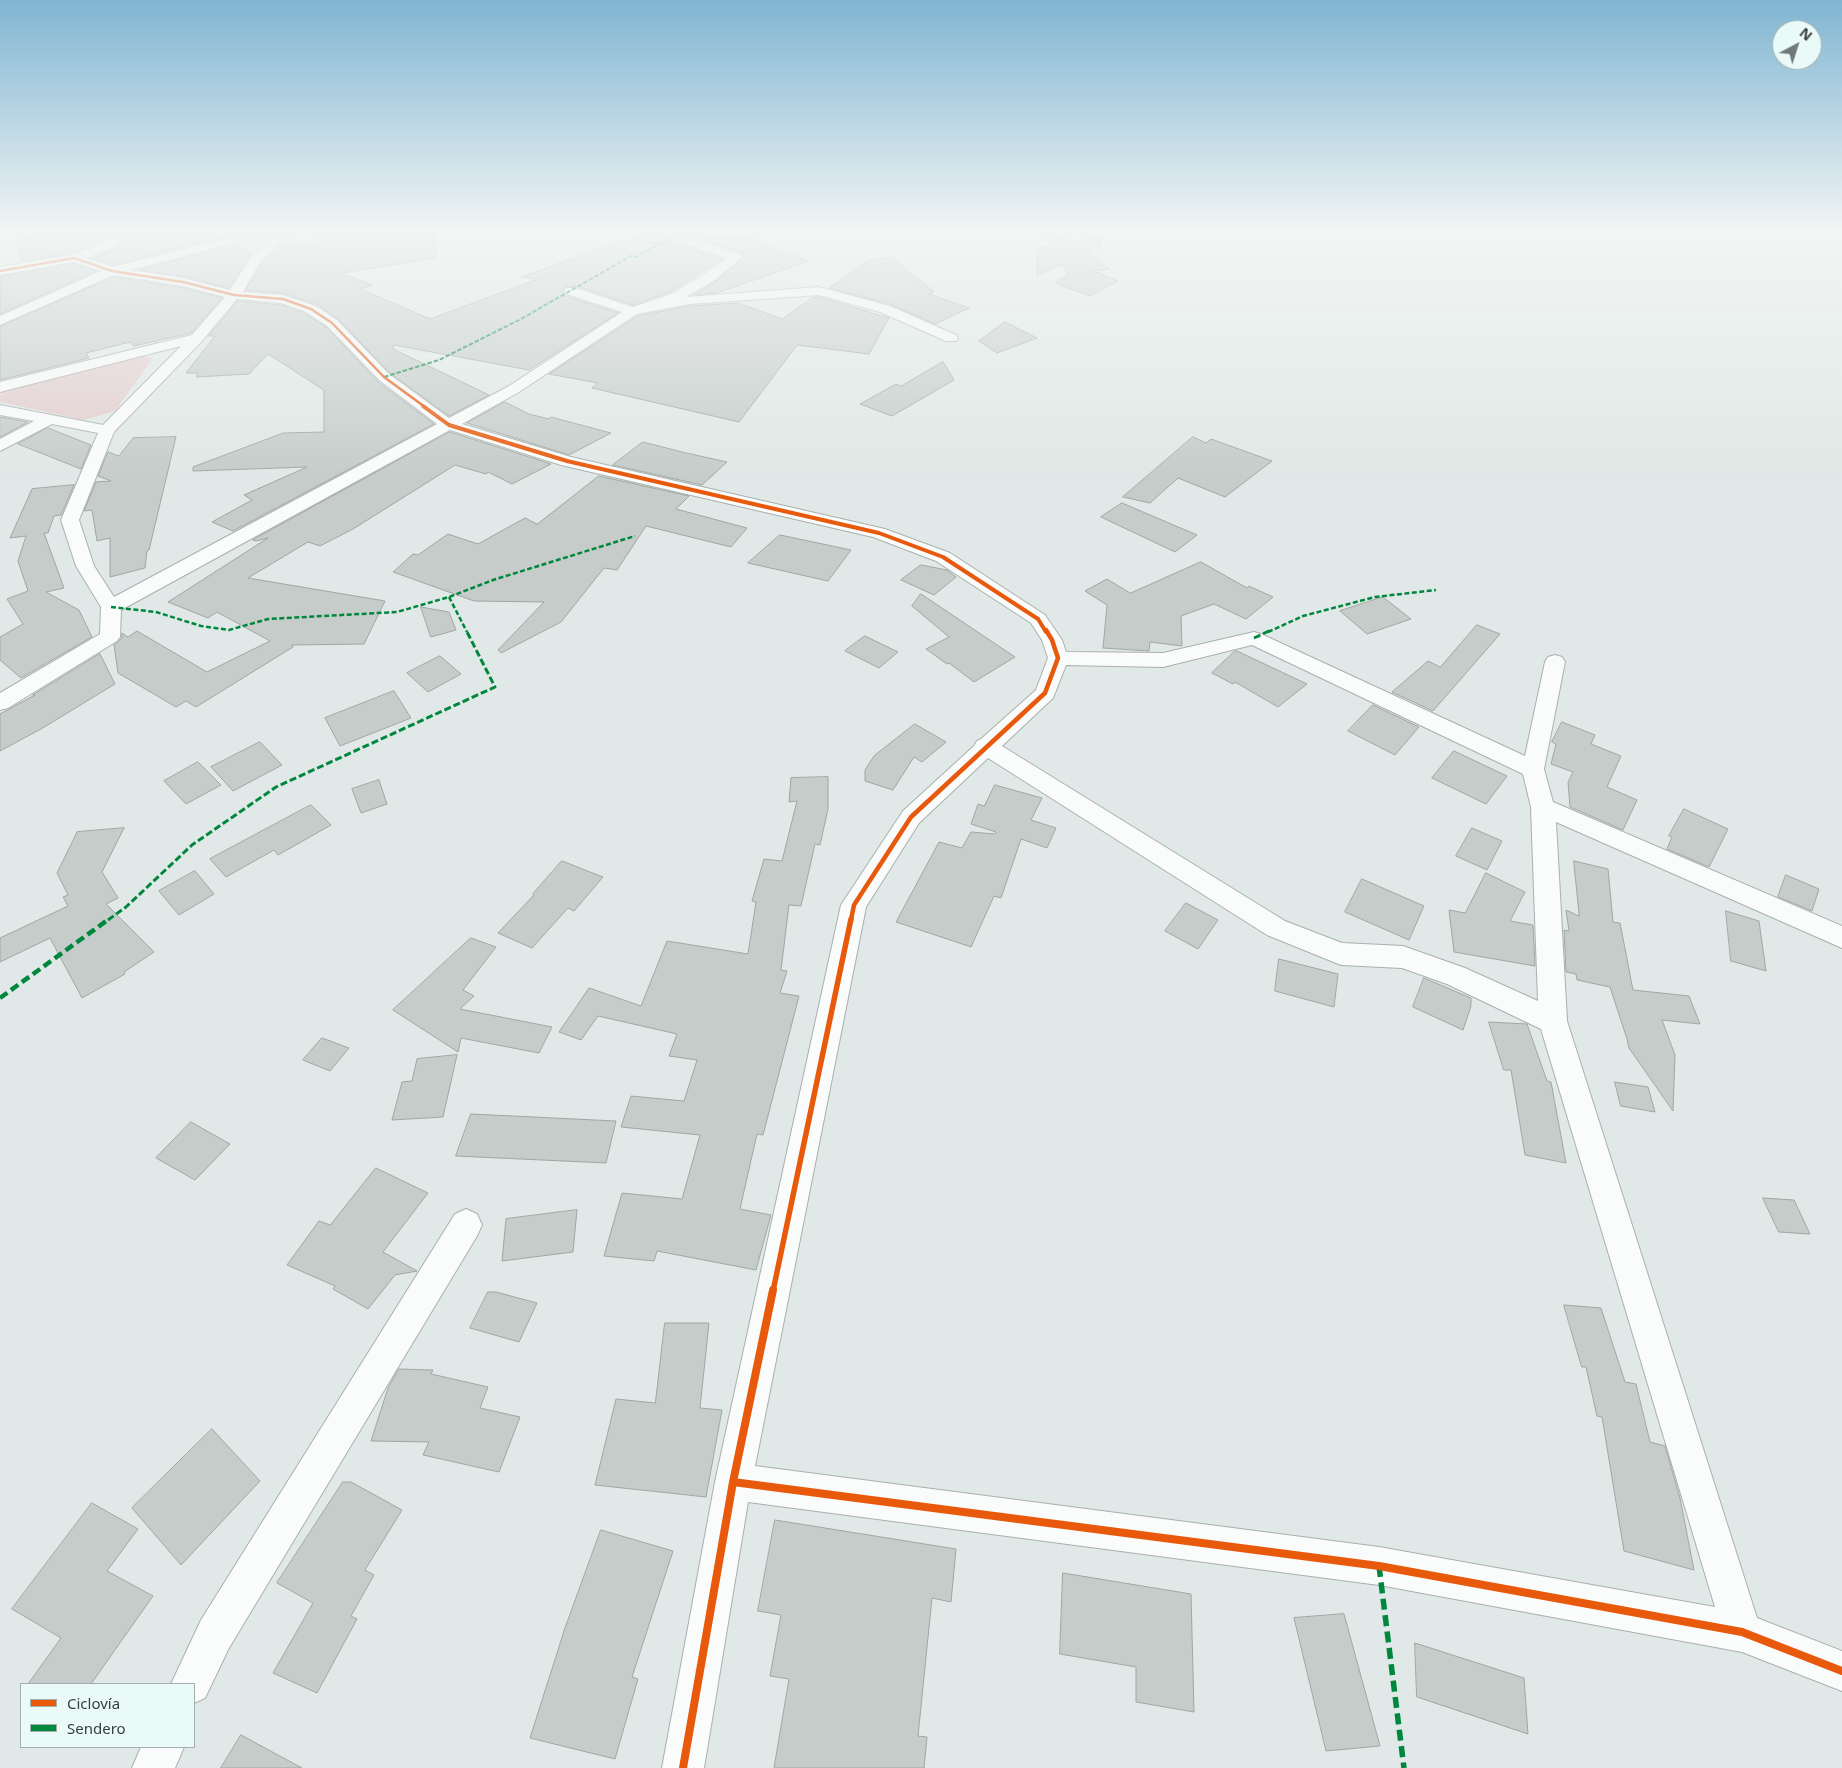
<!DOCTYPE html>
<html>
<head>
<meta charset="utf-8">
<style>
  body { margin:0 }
  #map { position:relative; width:1842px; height:1768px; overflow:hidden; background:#e0e9e7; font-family:"Noto Sans",sans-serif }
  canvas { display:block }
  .legend { position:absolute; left:20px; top:1683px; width:175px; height:65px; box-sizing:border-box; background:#e9faf8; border:1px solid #a2afad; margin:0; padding:6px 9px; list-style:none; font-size:15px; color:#373e3d }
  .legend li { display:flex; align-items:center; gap:10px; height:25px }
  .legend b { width:25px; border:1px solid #a2afad }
  .north { position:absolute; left:1772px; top:20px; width:50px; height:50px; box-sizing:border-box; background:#e9faf8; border:1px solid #a2afad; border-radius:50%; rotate:40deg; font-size:14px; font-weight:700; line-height:20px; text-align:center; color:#373e3d }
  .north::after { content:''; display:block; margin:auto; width:18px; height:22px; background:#727a78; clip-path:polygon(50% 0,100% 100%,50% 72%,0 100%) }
</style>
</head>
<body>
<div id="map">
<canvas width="1842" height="1768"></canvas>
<ul class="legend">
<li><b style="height:6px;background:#e8590c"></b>Ciclovía</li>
<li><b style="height:6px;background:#00873e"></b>Sendero</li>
</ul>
<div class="north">N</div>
</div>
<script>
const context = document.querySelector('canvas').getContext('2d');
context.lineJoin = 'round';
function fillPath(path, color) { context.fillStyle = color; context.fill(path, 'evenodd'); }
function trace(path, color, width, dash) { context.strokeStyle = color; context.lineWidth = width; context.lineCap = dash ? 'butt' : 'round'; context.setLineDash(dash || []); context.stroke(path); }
const green = new Path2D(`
  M142 356 153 358 115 411 84 420 0 402V395L4 390Z`);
const building = new Path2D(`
  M41 232H116L99 242 71 253 23 261 15 243Z
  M135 232H214L223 237 113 265 92 258 109 252Z
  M320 232H434L436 258 341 273 372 285 361 289 430 319 538 279 521 277 623 240 629 242 636 239 650 243 663 239 723 259 672 291 633 305 577 286 564 287 562 292 565 296 618 313 529 370 394 345 393 349 489 395 449 416 390 373 338 319 317 304 283 293 246 290 262 263 283 244 322 245Z
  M683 232H702L722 240 737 234 808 261 717 293 694 295 716 281 744 257 741 252 680 233Z
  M1043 232H1052L1070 243 1099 237 1102 246 1086 253 1110 269 1094 271 1118 281 1090 296 1055 283 1068 274 1063 264 1037 276 1038 248 1052 247Z
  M237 244 252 253 229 288 183 276 140 270Z
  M892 257 934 292 929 294 969 308 935 324 890 304 829 288 868 261Z
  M73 264 96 271 0 314V277Z
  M114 277 183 288 222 298 191 333 134 346 130 342 86 353 89 358 0 380V327Z
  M814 297H819L889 318 869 354 797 345 739 422 592 388 598 383 549 374 638 316 691 306 738 303 782 319Z
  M238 301 281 305 305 314 326 327 378 382 434 424 233 531 212 522 252 500 244 495 307 467 193 471V467L283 433 324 432V390L268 354 249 374 196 377 198 373H186L215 336H209Z
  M1005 322 1037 338 997 353 979 341Z
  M943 362 954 380 892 416 860 404 896 384 901 386Z
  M505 402 529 414 549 419 551 417 611 433 569 455 467 423Z
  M0 417 28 422 0 437Z
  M48 428 91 445 81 469 18 444Z
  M450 432 551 464 512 484 488 472 486 474 455 465 353 529 320 546 308 542 248 578 385 601 364 644 292 645 293 647 196 707 186 701 176 707 118 673 114 645 122 638V633L128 637 137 631 207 672 270 641 217 612 208 618 168 602 268 538 256 541 253 540Z
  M176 437 149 550 147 551 145 568 110 577V538L97 541 92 510 84 511 96 482 111 481 98 476 108 452 119 456 133 438Z
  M1193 437 1206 443 1211 439 1272 461 1225 497 1178 478 1150 503 1123 497Z
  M643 442 682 452 727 462 702 485 613 465Z
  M599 476 689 496 676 509 747 528 731 547 646 526 617 570 604 568 561 622 501 653 498 650 544 602 474 601 393 572 413 554 418 555 448 534 478 544 525 518 537 524Z
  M74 485 61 515 54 516 48 533H44L64 588 46 592 79 610 92 637 21 678 0 660V637L23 624 7 599 28 591 18 561 26 536 10 538 32 489Z
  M1122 503 1197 535 1175 552 1101 517Z
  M780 535 851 550 828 581 748 563Z
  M1201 562 1247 588 1249 586 1273 597 1246 619 1214 604 1181 616 1182 646 1150 642 1149 651 1103 648 1107 605 1085 591 1107 579 1130 593Z
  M921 565 947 570 956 577 934 595 901 580Z
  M921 594 1015 657 974 682 949 663 947 664 926 649 949 637 912 606Z
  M1383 597 1411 619 1367 634 1340 611Z
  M421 607 449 612 456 630 431 637Z
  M1477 625 1500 634 1433 711 1392 692 1428 661 1440 667Z
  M865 636 898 652 879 668 845 651Z
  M1235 651H1237L1307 684 1278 707 1235 682 1233 684 1212 673Z
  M100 654 115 684 41 729 0 751V714L35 695H33Z
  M440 656 461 674 428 692 407 673Z
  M394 691 411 718 340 746 325 718Z
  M1373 705 1419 727 1395 755 1348 731Z
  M1562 722 1595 735 1591 744 1621 756 1607 787 1637 800 1623 830 1570 807 1568 782 1573 772 1551 764 1556 744 1552 742Z
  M915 724 946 742 922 762 914 757 893 790 865 781V770L874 756Z
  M260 742 282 765 233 791 211 767Z
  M1454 751 1507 776 1486 804 1432 778Z
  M198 762 221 785 186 804 164 781Z
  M828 777V809L820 845 815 844 801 906 789 905 781 970 787 971 780 993 799 996 763 1135 757 1134 740 1209 771 1215 756 1270 657 1251 654 1261 604 1256 622 1193 682 1199 700 1135 621 1127 631 1096 684 1101 697 1060 669 1056 677 1034 598 1016 581 1040 559 1032 589 988 641 1006 667 941 748 954 756 902 752 901 764 859 782 861 797 801 789 802 791 778Z
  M379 780 387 804 361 813 352 789Z
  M995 785 1042 798 1031 820 1056 828 1047 848 1021 839 1001 898 994 896 971 947 896 922 939 842 962 848 971 832 995 834 996 832 971 824 978 804 984 806Z
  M311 805 331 825 278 855 274 850 226 877 210 859Z
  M1684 809 1728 829 1709 867 1667 849 1672 837 1669 836Z
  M124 828 102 872 118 898 106 904 154 952 124 972 125 974 82 998 50 938 0 962V938L68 906 63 897 68 895 57 873 77 832Z
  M1472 828 1502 841 1487 870 1456 856Z
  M562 861 603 877 574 911 568 908 532 948 498 933 534 895 533 894Z
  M1574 861 1608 869 1613 922 1620 923 1633 990 1689 996 1700 1024 1662 1020 1675 1055 1673 1111 1629 1048 1627 1039 1610 987 1577 980 1576 974 1566 972 1564 930 1569 931 1566 910 1579 916Z
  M195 871 214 894 179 915 159 891Z
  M1486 873 1525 892 1510 921 1533 925 1535 966 1454 952 1449 910 1465 913Z
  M1786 875 1819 889 1812 911 1778 897Z
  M1362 879 1424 906 1409 940 1345 912Z
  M1186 903 1218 920 1198 949 1165 931Z
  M1726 911 1759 921 1766 971 1731 961Z
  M471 938 496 947 463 990 474 996 460 1009 552 1027 539 1053 461 1038 458 1052 393 1010Z
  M1279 959 1338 974 1334 1007 1275 991Z
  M1424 978 1471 998V1006L1463 1030 1413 1007Z
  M1489 1022 1527 1024 1547 1081 1551 1082 1566 1163 1525 1155 1511 1070H1504Z
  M322 1038 349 1048 330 1071 303 1060Z
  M457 1055 443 1117 392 1120 402 1082 412 1081 417 1059Z
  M1615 1082 1648 1087 1655 1112 1621 1106Z
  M471 1114 616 1121 606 1163 456 1156Z
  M191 1122 230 1144 195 1180 156 1158Z
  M376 1168 428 1193 383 1252 417 1271 395 1275 368 1309 333 1289 335 1286 287 1265 319 1221 330 1225Z
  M1763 1198 1794 1200 1810 1234 1779 1232Z
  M577 1210 573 1252 502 1261 506 1219Z
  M488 1292H496L537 1303 519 1342 470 1328Z
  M1564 1305 1601 1308 1625 1382 1636 1384 1650 1442 1665 1446 1680 1498 1694 1570 1624 1551 1602 1417 1597 1416 1586 1367H1582Z
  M665 1323H709L700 1408 722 1410 706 1497 595 1485 616 1399 655 1403Z
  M399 1369 433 1370 431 1374 488 1387 480 1408 520 1417 499 1472 423 1455 429 1442 371 1441 388 1388Z
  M212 1429 260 1481 181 1565 132 1508Z
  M343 1482H351L402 1510 365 1570 374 1575 351 1616 357 1619 317 1693 273 1673 313 1603 277 1583Z
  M92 1503 138 1529 107 1571 153 1596 91 1684H28L61 1638 12 1609Z
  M775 1520 956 1549 951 1602 932 1598 918 1736 927 1737 924 1768H774L789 1679 770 1676 781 1615 758 1611Z
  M601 1530 673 1551 632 1677 638 1679 615 1759 530 1738 565 1628Z
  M1063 1573 1191 1594 1194 1712 1136 1702V1667L1060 1654Z
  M1344 1614 1380 1746 1326 1751 1294 1618Z
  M1415 1643 1524 1678 1528 1734 1417 1697Z
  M241 1735 302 1768H221Z`);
const street = new Path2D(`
  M119 232H133L108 250 86 258 113 267 249 232H268L266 235 131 270 183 278 230 290 251 257 277 232H290L260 262 243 292 283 295 316 306 337 320 389 374 449 418 509 386 622 312 566 294 564 291 566 288H576L633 307 673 293 705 274 727 258 657 235 655 232H672L740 254 742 257 715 280 686 297 819 287 890 306 956 335 958 338 956 341H946L880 312 819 295 691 304 637 314 519 392 462 424 571 457 885 529 950 553 1045 615 1062 640 1066 652 1163 653 1254 632 1261 634 1525 756 1545 662 1548 657 1555 655 1562 657 1565 662 1544 769 1553 802 1842 926V948L1556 822 1567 1021 1757 1618 1842 1651V1691L1742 1652 1379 1585 748 1502 704 1768H662L715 1482 841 905 903 811 974 746 977 741 981 739 1036 690 1048 658 1042 640 1031 623 936 561 873 537 561 465 450 430 121 610 120 637 117 641 8 708 0 710V693L100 634 101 607 76 566 61 520 98 433 52 424 0 451V439L34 421 0 415V405L103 425 181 346 0 392V382L192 335 225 297 183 286 114 275 0 325V316L101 271 73 262 0 275V267L71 255 100 244ZM237 299 281 303 306 312 327 326 379 380 437 424 114 597 94 566 79 520 114 432 202 341ZM1252 645 1523 774 1531 807 1538 1001 1465 968 1403 946 1342 943 1285 921 1002 746 1053 698 1066 665 1163 667ZM988 758 1267 935 1341 965 1402 968 1447 984 1541 1029 1715 1607 1379 1547 755 1466 866 907 919 823Z
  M466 1209 477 1214 482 1225 477 1236 229 1648 205 1698 194 1703V1684H171L201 1620 455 1214Z
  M141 1747H184L175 1768H132Z`);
const quietFar4 = new Path2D(`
  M384 377 439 360 521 319 631 256 636 257 674 236`);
const quietFar3 = new Path2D(`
  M449 597 467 632
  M111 607 156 612 201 626 229 630 268 619 397 612 449 597 493 580 635 536
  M1268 632 1303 616 1375 597 1436 590`);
const quietFar2 = new Path2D(`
  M1254 638 1271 630
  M108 920 126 907 192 845 276 787 495 687 466 630`);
const quietFar1 = new Path2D(`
  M0 998 109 919`);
const quiet = new Path2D(`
  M1379 1566 1404 1768`);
const cyclewayFar4 = new Path2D(`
  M0 271 74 258 112 271 183 282 234 295 283 299 311 309 332 323 384 377 425 407`);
const cyclewayFar3 = new Path2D(`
  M423 406 449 425 567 461 879 533 943 557 1038 619 1046 632`);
const cyclewayFar2 = new Path2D(`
  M851 920 854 905 911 817 1045 693 1058 658 1052 640 1046 630`);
const cyclewayFar1 = new Path2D(`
  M773 1291 851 919`);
const cycleway = new Path2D(`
  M733 1482 1379 1566 1742 1632 1842 1671
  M683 1768 733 1482 773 1290`);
fillPath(green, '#e3cdcd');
fillPath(building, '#c5ccca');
trace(building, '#9fa6a4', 1);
trace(street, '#a9b0ae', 2);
fillPath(street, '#fafcfb');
trace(quietFar4, '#00873e', 2, [4.5, 2]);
trace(quietFar3, '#00873e', 2.5, [5, 2.5]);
trace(quietFar2, '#00873e', 3, [7, 3]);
trace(quietFar1, '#00873e', 4.5, [9, 4.5]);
trace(quiet, '#00873e', 5.5, [11, 5.5]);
trace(cyclewayFar4, '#e8590c', 2.5);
trace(cyclewayFar3, '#e8590c', 4);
trace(cyclewayFar2, '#e8590c', 4.5);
trace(cyclewayFar1, '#e8590c', 5.5);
trace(cycleway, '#e8590c', 8);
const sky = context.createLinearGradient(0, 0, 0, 479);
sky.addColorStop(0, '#80b5d2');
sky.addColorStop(0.48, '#f1f5f4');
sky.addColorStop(1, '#f1f5f400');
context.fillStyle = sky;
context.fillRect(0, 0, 1842, 479);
</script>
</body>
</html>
